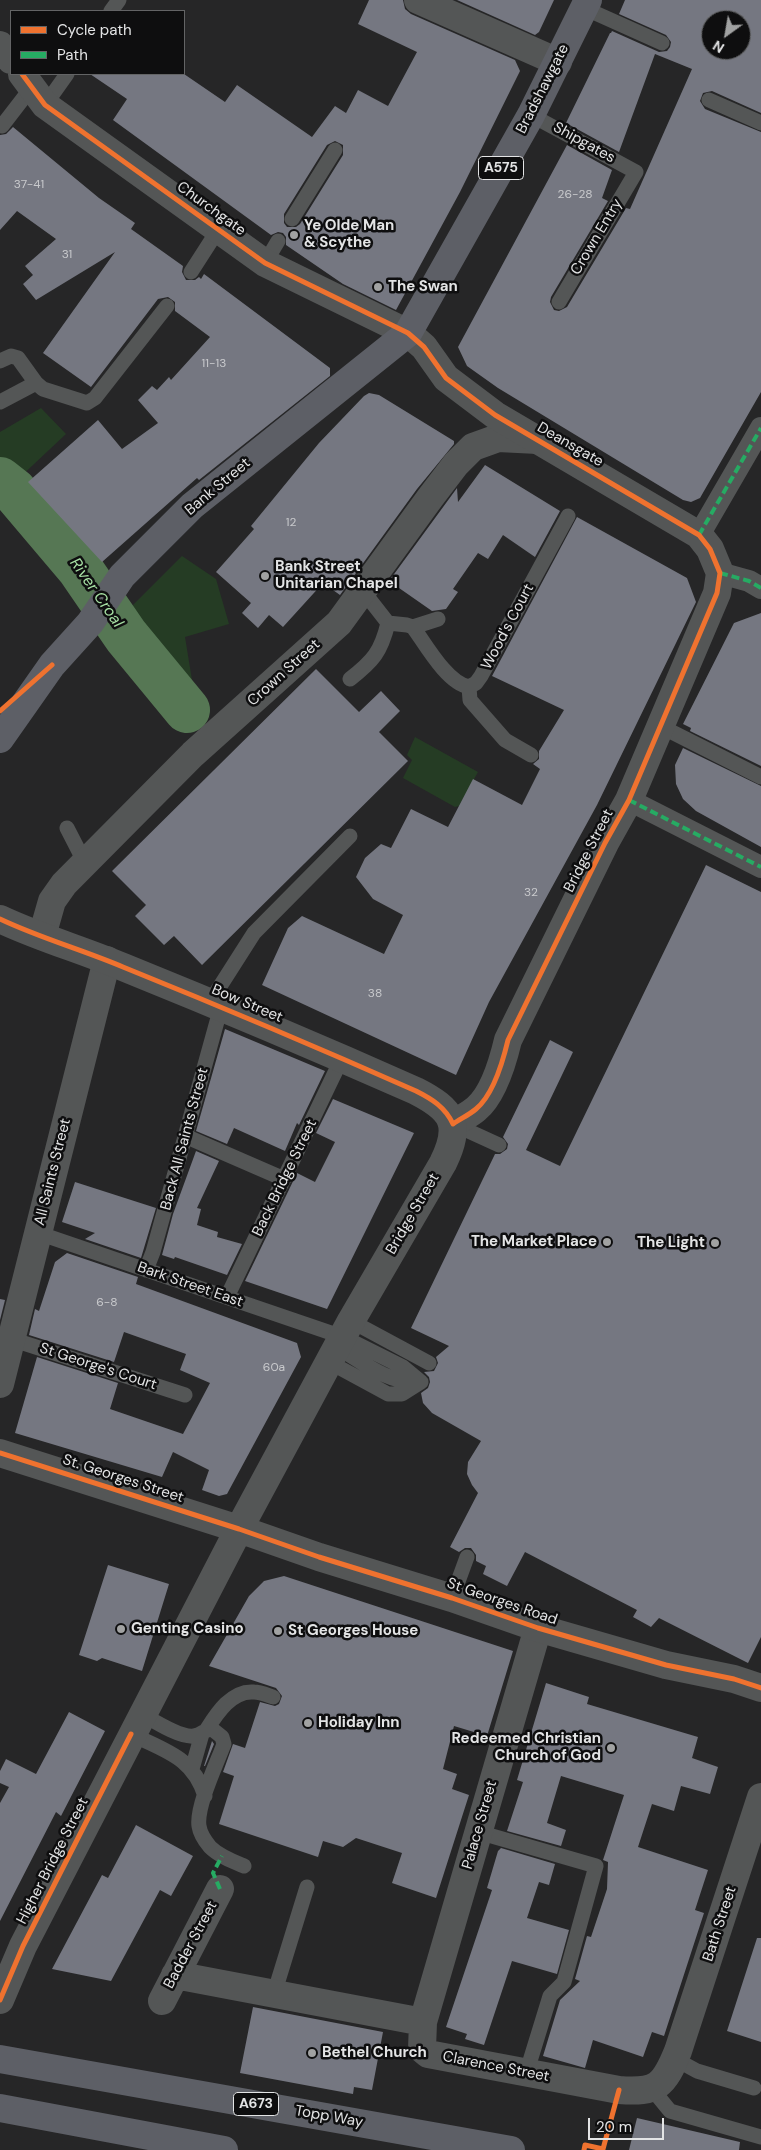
<!DOCTYPE html>
<html>
<head>
<meta charset="utf-8">
<style>
  body { margin:0 }
  #map { position:relative; width:761px; height:2150px; overflow:hidden; background:#262627; font-family:"DM Sans",sans-serif }
  canvas { display:block }
  .legend { position:absolute; left:10px; top:10px; width:175px; height:65px; box-sizing:border-box; background:#0e0e0f; border:1px solid #636465; margin:0; padding:6px 9px; list-style:none; font-size:15px; color:#e3e4e5 }
  .legend li { display:flex; align-items:center; gap:10px; height:25px }
  .legend b { width:25px; border:1px solid #636465 }
  .north { position:absolute; left:701px; top:10px; width:50px; height:50px; box-sizing:border-box; background:#0e0e0f; border:1px solid #636465; border-radius:50%; rotate:212deg; font-size:14px; font-weight:700; line-height:20px; text-align:center; color:#e3e4e5 }
  .north::after { content:''; display:block; margin:auto; width:18px; height:22px; background:#a1a2a2; clip-path:polygon(50% 0,100% 100%,50% 72%,0 100%) }
  .scale { position:absolute; left:588px; top:2118px; width:76px; height:22px; box-sizing:border-box; border:2px solid #e3e4e5; border-top:0; padding-left:6px; font-size:15px; line-height:18px; white-space:nowrap; color:#e3e4e5; -webkit-text-stroke:4px #0e0e0f; paint-order:stroke }
</style>
</head>
<body>
<div id="map">
<canvas width="761" height="2150"></canvas>
<ul class="legend">
<li><b style="height:6px;background:#ef722f"></b>Cycle path</li>
<li><b style="height:6px;background:#26ab63"></b>Path</li>
</ul>
<div class="north">N</div>
<div class="scale">20 m</div>
</div>
<script>
const context = document.querySelector('canvas').getContext('2d');
context.lineJoin = 'round';
function fillPath(path, color) { context.fillStyle = color; context.fill(path, 'evenodd'); }
function trace(path, color, width, dash) { context.strokeStyle = color; context.lineWidth = width; context.lineCap = dash ? 'butt' : 'round'; context.setLineDash(dash || []); context.stroke(path); }
function write(font, color, halo, rows, align = 'center') {
  context.font = font + ' "DM Sans",sans-serif'; context.lineWidth = 5; context.setLineDash([]); context.textBaseline = 'middle'; context.strokeStyle = halo; context.fillStyle = color; for (const [text, x, y, turn = 0] of rows) {
    context.save(); context.translate(x, y); context.rotate((+turn || 0) * Math.PI / 180); context.textAlign = isNaN(turn) ? turn : align; if (halo) context.strokeText(text, 0, 0); context.fillText(text, 0, 0); context.restore();
  }
}
const green = new Path2D(`
  M41 408 66 434 0 496V432Z
  M182 556 216 579 229 624 185 637 192 680 171 702 124 650 129 609Z
  M415 737 478 772 459 806 455 807 403 778 412 760 407 755Z`);
const river = new Path2D(`
  M0 480 14 491 80 569 126 636 187 710`);
const building = new Path2D(`
  M369 0H403L405 9 411 14 515 60 520 71 460 192 396 310 343 284 286 245V237L283 233 278 232 271 235 113 120 127 99 90 74H184L225 102 237 85 312 137 335 106 346 113 358 90 388 106 417 52 358 24ZM335 141 343 145V155L300 224 296 227H287L284 223V214L327 145Z
  M457 0H554L539 32 535 35Z
  M625 0H761V113L712 91 703 93 700 101 705 109 761 132V392L704 491 700 498 691 502 683 500 498 388 467 366 458 347 567 145 612 170 602 198 608 201 551 297 550 302 554 310 559 311 567 307 626 208 630 209 692 69 655 54 619 152 566 123 610 33H611L612 31 659 52 667 51 670 47 671 42 666 35 619 14ZM711 20H741V50H711Z
  M13 127 99 198 135 223 131 229 183 266 182 272 186 280H195L199 277 201 279 204 274 330 368V376L199 480 197 478 102 562 28 482 98 420 122 449 158 423 138 400 152 386 157 390 169 377 171 380 210 337 175 311V302L168 297 158 299 91 387 43 353 115 252 36 300 23 284 33 275 25 266 56 239 17 211 0 230V135L6 134Z
  M369 393 379 395 454 441V444L417 489 340 595 323 583 283 627 269 615 258 628 242 613 251 603 216 572 254 529 251 526 319 443 364 396Z
  M485 465 560 511 535 557 503 535 488 559 478 553 453 589 458 592 446 609 432 611 389 581 457 488 458 502Z
  M577 517 687 578 696 602 597 805 489 1002 456 1075 262 985 288 928 302 916 384 954 403 915 373 899 356 877 365 858 381 844 391 848 411 809 448 827 473 779 522 805 540 769 533 764 539 759V751L564 710 492 676Z
  M761 613V766L690 731 691 728 683 724 734 623Z
  M316 669 359 712 381 691 400 711 379 732 408 761 202 965 174 936 164 945 135 916 146 905 112 871Z
  M683 748 761 786V847L696 811 683 799 676 784 675 765Z
  M706 865 761 892V1637L748 1663 659 1618 651 1627 633 1617 637 1610 525 1552 507 1586 483 1574 486 1566 476 1561V1555L471 1548H465L459 1552 450 1547 478 1493 472 1485 467 1474 468 1462 481 1441 432 1413 423 1403 421 1393 428 1388 430 1382 429 1377 424 1372 434 1371 438 1363 436 1357 449 1346 411 1328 495 1154H500L507 1149 508 1144 503 1137 550 1040 573 1052 526 1150 560 1166Z
  M225 1029 325 1071 299 1125 297 1123 285 1151 234 1128 227 1144 196 1131Z
  M333 1099 414 1133 327 1309 245 1281 297 1173 315 1182 335 1142 316 1133Z
  M196 1151 219 1161 197 1208 201 1209 197 1225 218 1232 217 1237 242 1244 227 1275 175 1257 174 1259 162 1255 173 1214Z
  M75 1182 156 1208 141 1258 85 1239 95 1233 62 1222Z
  M67 1253 138 1277 136 1284 297 1343 301 1357 227 1494 219 1496 202 1490 209 1470 173 1452 162 1477 15 1433 37 1357 118 1383 110 1409 183 1434 210 1383 180 1370 186 1354 124 1332 114 1362 29 1335 35 1309 39 1311 55 1262Z
  M0 1299 5 1300 0 1320Z
  M108 1565 169 1584 142 1671 102 1658 97 1661 79 1655Z
  M284 1576 513 1651 487 1736 454 1726 443 1769 457 1774 452 1789 469 1795 436 1898 392 1883 402 1853 356 1838 343 1847 323 1841 318 1857 219 1824 234 1776 223 1772 233 1744 245 1748 260 1702 275 1706 279 1704 282 1696 276 1688 209 1666 249 1596 264 1581Z
  M546 1683 589 1697 587 1704 698 1737 692 1758 718 1767 710 1794 681 1786 674 1811 652 1804 638 1847 708 1870 695 1910 704 1913 664 2036 652 2032 643 2057 593 2040 585 2068 543 2056 560 2000 580 1981 575 1979 587 1936 591 1937 607 1889 608 1862 603 1860 624 1795 561 1776 547 1823 566 1830 561 1846 507 1831 523 1782 517 1780Z
  M69 1712 105 1731 61 1816 56 1812 0 1921V1803L9 1787 0 1783V1771L6 1759 36 1774Z
  M212 1741 214 1744 205 1766H204Z
  M136 1825 193 1856 171 1896 160 1890 111 1981 52 1969 102 1875 108 1878Z
  M501 1848 555 1864 549 1885 539 1882 527 1918 569 1930 557 1974 512 1961 484 2045 465 2039 467 2034 446 2027 492 1890 487 1888 498 1851Z
  M757 1938H761V2042L727 2031Z
  M253 2007 383 2032 372 2090 354 2087 353 2094 240 2073Z
  M637 2118 740 2142 739 2150H629Z`);
const service = new Path2D(`
  M584 8 662 43
  M111 11 119 0
  M709 100 761 123
  M45 105 67 74
  M531 115 636 172 559 302
  M2 126 32 87
  M292 219 335 150
  M265 263 278 241
  M191 272 218 230
  M0 361 11 356 18 358 36 383 43 389 87 403 95 398 167 306
  M0 402 36 383
  M363 591 388 623 407 625 413 627C426 645 447 683 469 687L476 683 481 676 568 516
  M413 627 438 619
  M350 679C373 661 381 652 388 623
  M469 687 470 700 505 740 531 755
  M660 726 761 777
  M67 828 85 863
  M210 1002 254 933 350 836
  M453 1124 499 1145
  M185 1136 284 1179
  M38 1233 343 1337 403 1367 421 1382
  M146 1270 153 1252 221 1007
  M227 1297 342 1058
  M351 1321 429 1363
  M11 1339 185 1395
  M337 1347C362 1362 390 1385 421 1382
  M329 1362 388 1394H402L421 1382
  M452 1598 467 1557
  M142 1714C154 1721 180 1738 194 1736 202 1735 205 1729 212 1729L222 1737 224 1744C217 1763 196 1807 199 1826 200 1833 205 1841 210 1847 219 1856 232 1861 244 1866
  M207 1729C217 1713 232 1690 254 1692 260 1692 267 1695 273 1697
  M131 1734C165 1751 193 1757 205 1796
  M192 1769 202 1734
  M478 1832 596 1866 564 1982 550 1996 526 2074
  M274 1994 307 1887
  M675 2059 697 2071 754 2088
  M652 2089 670 2111 761 2137`);
const pedestrian = new Path2D(`
  M699 535 761 428
  M720 573 749 581 761 588
  M629 800 761 867`);
const minor = new Path2D(`
  M418 0 558 62
  M0 45 11 60
  M22 74 45 105 265 263 408 333
  M42 936 52 901 64 884 193 754 339 623 430 498 456 464 473 447 498 438 538 440
  M0 1384 107 960
  M538 1628 423 2022 422 2049 428 2054 619 2090C657 2093 664 2086 678 2051L761 1797
  M175 1975 423 2022
  M162 2001 220 1889`);
const tertiary = new Path2D(`
  M408 333 424 347 446 378 495 415 699 535 710 549 720 573 717 593 629 800 605 843 508 1040C503 1061 493 1095 476 1109 469 1115 460 1119 453 1124`);
const secondary = new Path2D(`
  M0 919C40 938 83 950 123 967 222 1007 319 1048 416 1091 453 1110 462 1124 443 1163L351 1321 239 1529 23 1946 0 2000
  M0 1453 239 1529 319 1557 452 1598 538 1628 666 1665 734 1679 761 1688`);
const primary = new Path2D(`
  M0 739 52 665 90 623 122 576 192 506 408 333 531 115 588 0
  M0 2059 511 2150
  M0 2108 224 2150`);
const quiet = new Path2D(`
  M699 535 761 428
  M720 573 749 581 761 588
  M629 800 761 867
  M220 1889 213 1873 222 1856`);
const cycleway = new Path2D(`
  M0 711 52 665
  M0 919C40 938 83 950 123 967 222 1007 319 1048 416 1091 432 1099 445 1107 453 1124 460 1119 469 1115 476 1109 493 1095 503 1061 508 1040L605 843 629 800 717 593 720 573 710 549 699 535 495 415 446 378 424 347 408 333 265 263 45 105 22 74
  M0 1453 239 1529 319 1557 452 1598 538 1628 666 1665 734 1679 761 1688
  M0 2000 23 1946 131 1734
  M584 2150 585 2145 603 2149 619 2090`);
const markers = [
  [294,235,5,"#a1a2a2"],
  [378,287,5,"#a1a2a2"],
  [265,576,5,"#a1a2a2"],
  [607,1242,5,"#a1a2a2"],
  [715,1243,5,"#a1a2a2"],
  [121,1629,5,"#a1a2a2"],
  [278,1631,5,"#a1a2a2"],
  [308,1723,5,"#a1a2a2"],
  [611,1748,5,"#a1a2a2"],
  [312,2053,5,"#a1a2a2"]
];
const numberNames = [
  ["37-41",29,185],
  ["26-28",575,195],
  ["31",67,255],
  ["11-13",214,364],
  ["12",291,523],
  ["32",531,893],
  ["38",375,994],
  ["6-8",107,1303],
  ["60a",274,1368]
];
const shields = [
  [501,168,45],
  [256,2104,45]
];
const shieldNames = [
  ["A575",501,168],
  ["A673",256,2104]
];
const streetNames = [
  ["Bradshawgate",543,89,-63],
  ["Shipgates",584,143,29],
  ["Churchgate",211,209,36],
  ["Crown Entry",597,237,-59],
  ["Deansgate",570,445,30],
  ["Bank Street",218,487,-40],
  ["Wood's Court",508,627,-62],
  ["Crown Street",284,673,-42],
  ["Bridge Street",589,851,-63],
  ["Bow Street",247,1004,23],
  ["Back All Saints Street",185,1139,-75],
  ["All Saints Street",53,1172,-76],
  ["Back Bridge Street",285,1178,-64],
  ["Bridge Street",413,1214,-60],
  ["Bark Street East",190,1285,19],
  ["St George's Court",98,1367,18],
  ["St. Georges Street",123,1479,18],
  ["St Georges Road",502,1602,19],
  ["Palace Street",480,1825,-74],
  ["Higher Bridge Street",53,1861,-63],
  ["Bath Street",720,1924,-72],
  ["Badder Street",191,1945,-62],
  ["Clarence Street",496,2067,11],
  ["Topp Way",329,2117,10]
];
const poiNames = [
  ["Ye Olde Man",304,226],
  ["& Scythe",304,243],
  ["The Swan",388,287],
  ["Bank Street",275,567],
  ["Unitarian Chapel",275,584],
  ["The Market Place",597,1242,"right"],
  ["The Light",705,1243,"right"],
  ["Genting Casino",131,1629],
  ["St Georges House",288,1631],
  ["Holiday Inn",318,1723],
  ["Redeemed Christian",601,1739,"right"],
  ["Church of God",601,1756,"right"],
  ["Bethel Church",322,2053]
];
const waterNames = [
  ["River Croal",96,593,55]
];
fillPath(green, '#253c24');
trace(river, '#567754', 46);
fillPath(building, '#757781');
trace(service, '#545656', 15);
trace(pedestrian, '#545656', 22);
trace(minor, '#545656', 28);
trace(tertiary, '#545656', 28);
trace(secondary, '#545656', 28);
trace(primary, '#5d5f66', 28);
trace(quiet, '#26ab63', 4, [8, 4]);
trace(cycleway, '#ef722f', 5);
for (const [x, y, r, color] of markers) { const dot = new Path2D(); dot.arc(x, y, r, 0, 2 * Math.PI); context.fillStyle = color; context.fill(dot); trace(dot, '#0e0e0f', 2); }
write('12px', '#c8c9cc', null, numberNames);
for (const [x, y, w] of shields) { const box = new Path2D(); box.roundRect(x - w / 2, y - 11.5, w, 23, 4); context.fillStyle = '#0e0e0f'; context.fill(box); trace(box, '#e3e4e5', 1); }
write('bold 14px', '#e3e4e5', null, shieldNames);
write('15px', '#e3e4e5', '#0e0e0f', streetNames);
write('bold 15px', '#e3e4e5', '#0e0e0f', poiNames, 'left');
write('italic 16px', '#a6dfa3', '#0e0e0f', waterNames);
</script>
</body>
</html>
